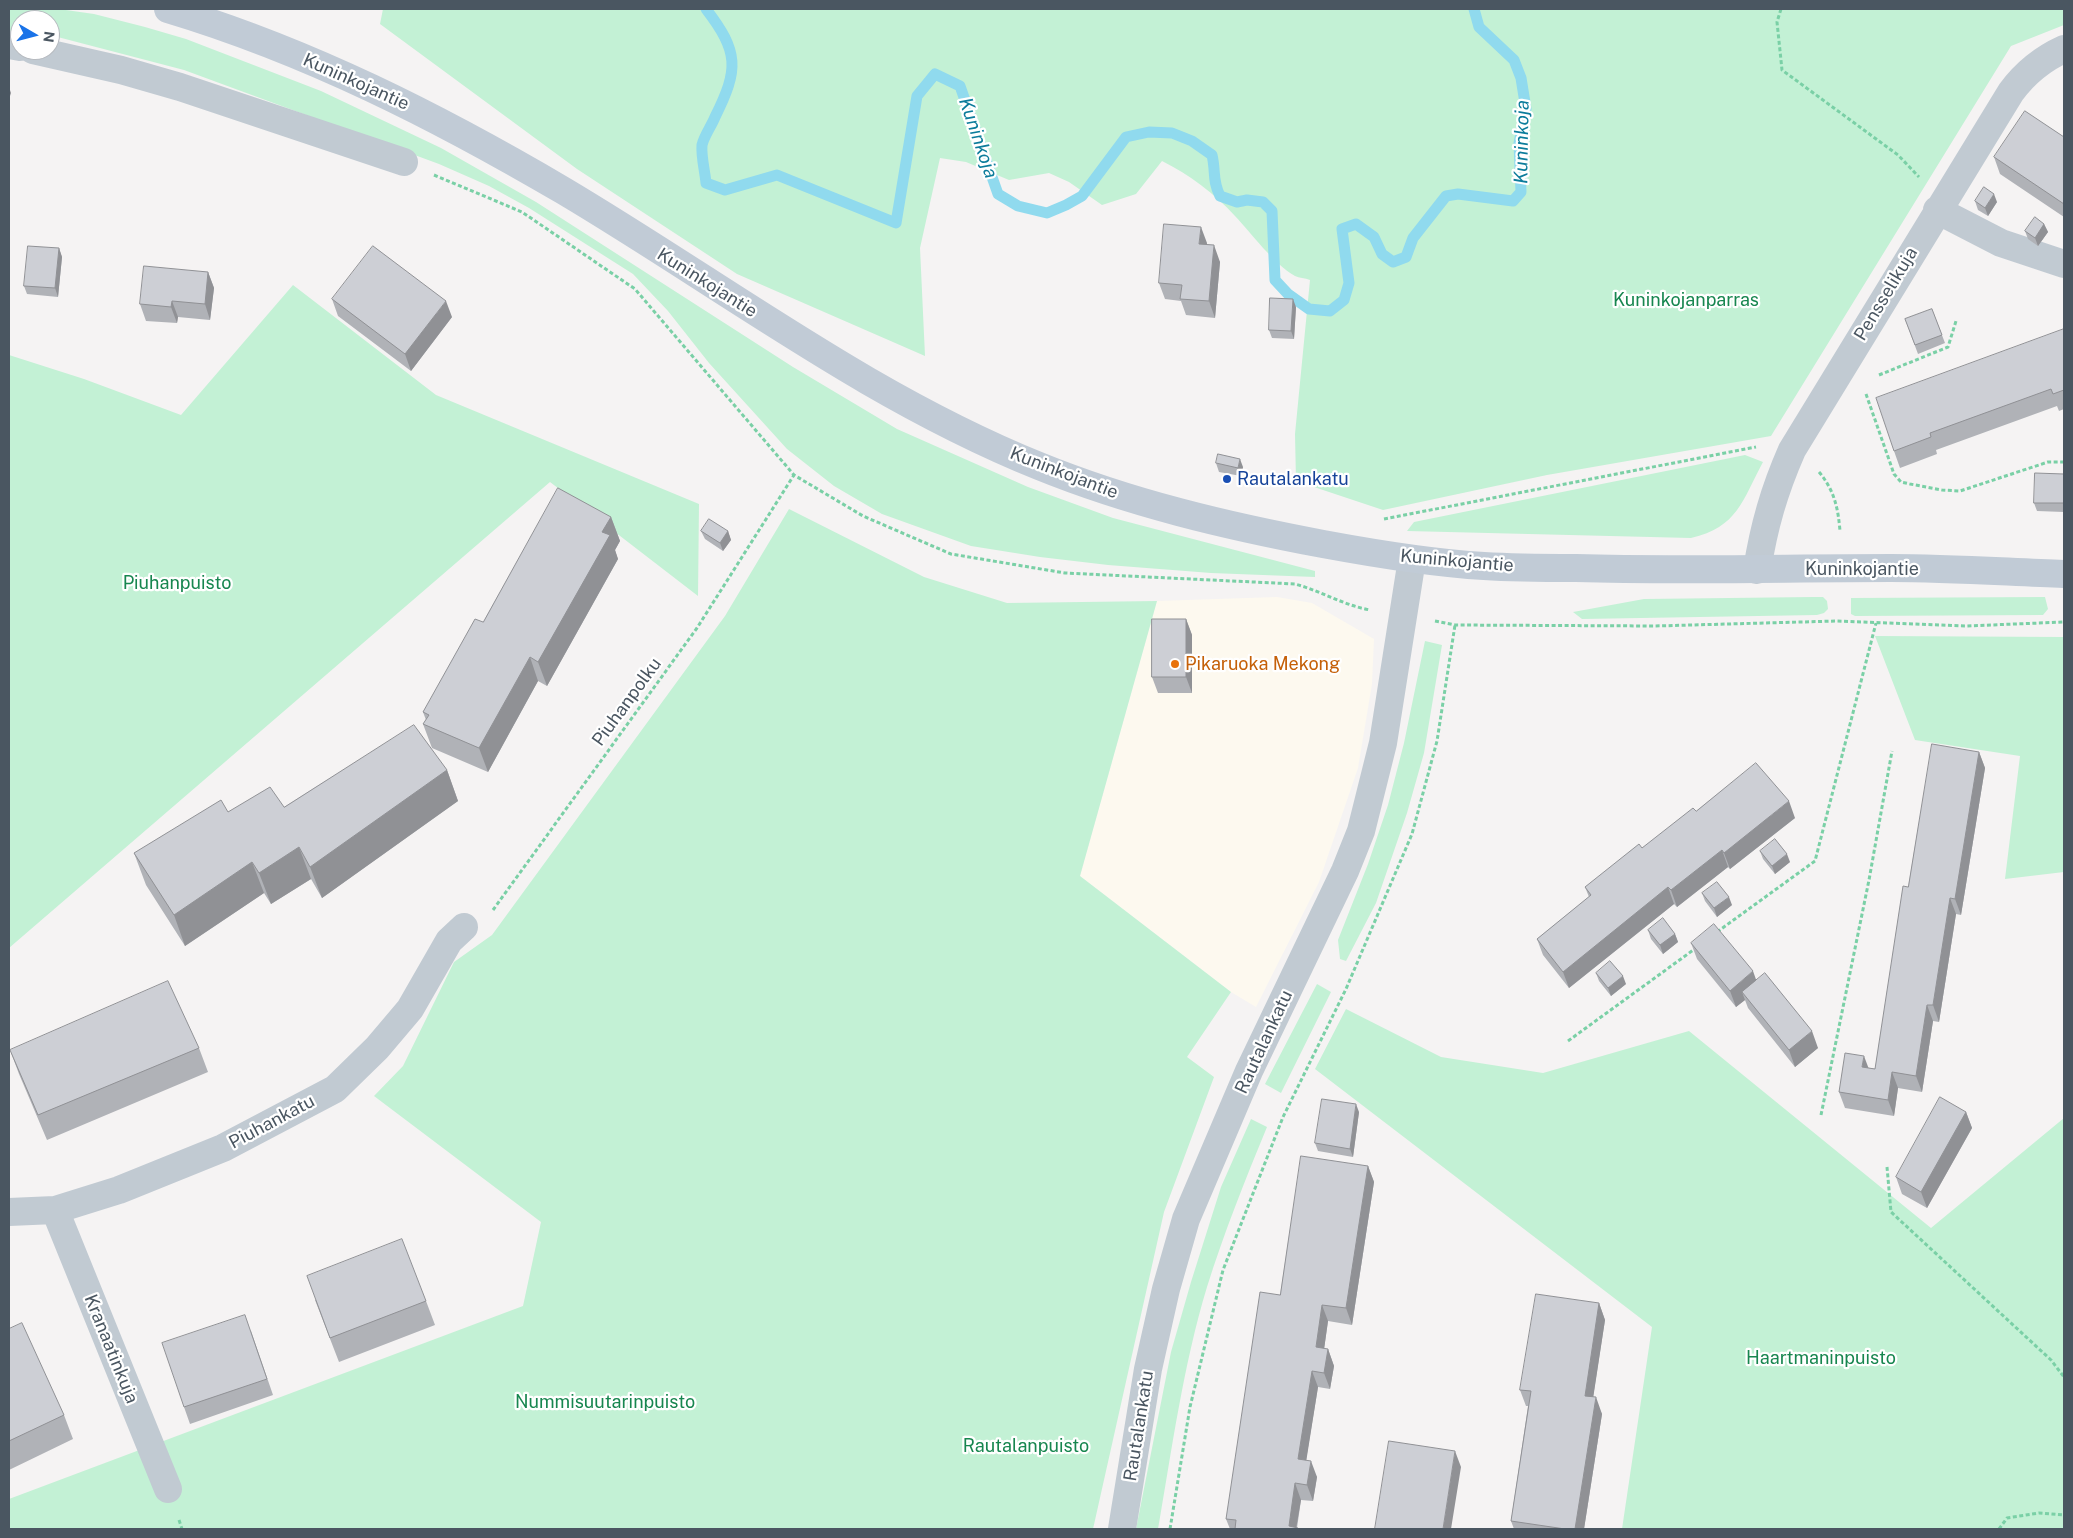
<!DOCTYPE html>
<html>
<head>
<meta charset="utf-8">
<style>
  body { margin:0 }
  #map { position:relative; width:2073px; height:1538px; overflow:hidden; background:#f5f3f3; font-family:"Public Sans",sans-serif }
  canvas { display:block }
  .frame { position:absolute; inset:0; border:10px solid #4a5661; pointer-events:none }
  .north { position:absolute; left:10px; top:10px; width:50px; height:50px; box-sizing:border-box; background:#fff; border:1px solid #b7bbc0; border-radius:50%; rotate:98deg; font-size:14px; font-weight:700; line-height:20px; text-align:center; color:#4a5661 }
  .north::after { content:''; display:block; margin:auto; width:18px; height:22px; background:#1a73e8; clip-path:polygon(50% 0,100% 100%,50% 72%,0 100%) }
</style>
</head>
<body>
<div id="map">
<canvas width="2073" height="1538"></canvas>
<div class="frame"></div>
<div class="north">N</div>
</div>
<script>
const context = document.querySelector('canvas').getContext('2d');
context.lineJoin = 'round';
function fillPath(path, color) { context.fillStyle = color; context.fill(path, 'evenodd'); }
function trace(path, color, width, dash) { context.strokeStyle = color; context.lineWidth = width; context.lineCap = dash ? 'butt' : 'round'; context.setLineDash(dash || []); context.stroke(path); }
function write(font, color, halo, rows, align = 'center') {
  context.font = font + ' "Public Sans",sans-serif'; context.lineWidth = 4.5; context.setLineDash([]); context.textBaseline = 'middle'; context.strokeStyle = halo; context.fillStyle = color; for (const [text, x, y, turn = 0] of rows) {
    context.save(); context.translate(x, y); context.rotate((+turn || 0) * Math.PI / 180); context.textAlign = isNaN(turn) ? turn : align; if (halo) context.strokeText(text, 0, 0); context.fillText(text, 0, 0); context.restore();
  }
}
const commercial = new Path2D(`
  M1277 597 1312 603 1374 639 1372 684 1358 768 1319 882 1256 1007 1231 992 1080 876 1157 601Z`);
const green = new Path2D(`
  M9 9H59L94 14 145 27 186 39 321 91 441 148 536 202 793 367 897 429 1028 487 1113 518 1315 571V577L1211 573 1108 565 1040 557 971 546 882 514 834 486 787 449 709 363 668 311 633 274 529 208 489 186 439 164 184 70 50 35V20H20V32L9 31Z
  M383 9H2064V25L2011 46 1771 436 1547 475 1383 510 1296 481 1295 434 1310 280C1305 278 1299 278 1295 276 1274 264 1251 233 1235 216 1214 193 1190 175 1162 161L1136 194 1102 205 1069 182 1049 173 1009 180 966 162 940 158 920 248 925 356 737 274 577 169 380 24Z
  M293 285 436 395 699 504 698 596 550 482 9 948V355L84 379 181 415Z
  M1745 455 1763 462C1742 501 1738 527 1691 538L1407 531 1414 522Z
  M789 509 924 577 1007 603 1157 601 1080 876 1231 992 1187 1057 1214 1077 1164 1212 1093 1529H9V1499L523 1306 541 1222 374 1096 403 1066 454 962 492 935 725 616Z
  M1813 597H1823L1827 601 1828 609 1824 613 1817 615 1582 619 1573 612 1644 599Z
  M2045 597 2048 609 2043 615 1855 616 1851 614V598Z
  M1875 636 2064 637V872L2005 879 2020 756 1915 740Z
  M1425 641 1442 645 1424 753 1407 813 1376 903 1346 961 1340 959 1338 940 1368 864 1388 805 1404 743Z
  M1317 984 1331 992 1281 1093 1265 1084Z
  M1346 1009 1441 1057 1543 1073 1689 1031 1931 1228 2064 1118V1529H1622L1652 1327 1315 1069Z
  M1251 1119 1267 1127C1245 1180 1224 1233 1207 1287 1183 1366 1172 1449 1158 1529H1136L1171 1352 1191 1282 1221 1187Z`);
const stream = new Path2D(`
  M706 9C739 52 739 69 715 117 712 125 704 136 702 145 701 157 705 171 706 183L725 190 777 175 896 223 917 96 935 74 960 86 998 194 1018 206 1047 213 1066 205 1082 196 1126 137 1149 132 1172 133 1192 141 1212 155C1216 172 1212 180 1220 196L1237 202 1247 200 1263 202 1272 211 1275 280 1288 294 1309 309 1330 311 1344 300 1349 283 1342 229 1356 224 1374 237 1382 254 1393 262 1406 257 1413 238 1446 196 1458 194 1513 201 1521 192 1519 143 1526 109 1521 78 1514 60 1479 27 1474 9`);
const path = new Path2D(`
  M1781 9 1777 22 1782 70 1898 155 1919 177
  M434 175 522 212 635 289 794 475 863 516 951 554 1065 573 1295 584C1321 591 1343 605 1370 610
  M1879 375 1948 347 1956 321
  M1866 394 1894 474 1901 482 1910 484 1942 490 1960 491 2048 462H2064
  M1819 472C1834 490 1838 507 1840 531
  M1384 519 1756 447
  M1435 621 1455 625 1655 626 1837 621 1966 626 2064 622
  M493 910 697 628 794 475
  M1717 932 1815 861 1876 623
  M1568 1041 1696 948
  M1821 1115 1869 880 1892 751
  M1887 1167 1891 1212 2051 1360 2064 1377
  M179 1520 182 1529
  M1170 1529 1190 1407 1223 1270 1283 1117 1346 989 1412 834 1437 741 1455 625
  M1999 1529 2007 1518 2039 1513 2064 1515`);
const street = new Path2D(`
  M9 45 20 47
  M33 50 121 70 180 87 404 162
  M1937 210 2001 243 2064 264
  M1757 570C1764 526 1774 491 1792 450L2011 92C2025 73 2042 59 2064 49
  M55 1210 168 1489
  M9 1212 55 1210 119 1190 223 1148 335 1089 377 1048 410 1009 449 941 464 927
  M1122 1529 1148 1369 1166 1289 1186 1219 1249 1071 1345 871 1361 831 1383 743 1412 559`);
const secondary = new Path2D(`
  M168 9C308 51 438 117 564 191 722 285 868 397 1039 466 1130 503 1227 526 1323 544 1377 554 1430 563 1484 566 1515 568 1546 568 1576 568 1681 571 1786 568 1891 568 1949 568 2007 572 2064 574`);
const wall = new Path2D(`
  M2064 137V217L2000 174 1994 157Z
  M1975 201 1997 202 1988 216 1978 210Z
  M2044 224 2048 232 2038 246 2028 239 2025 231Z
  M1207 243V245L1220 262 1215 318 1186 315 1181 301 1165 299 1159 283Z
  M59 248 62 257 58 297 27 294 24 286Z
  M208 272 214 288 210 320 178 317 177 323 146 321 140 304Z
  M332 299 452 317 411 371 338 316Z
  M1296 307 1294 339 1272 338 1269 330Z
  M1932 309 1945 343 1918 354 1905 319Z
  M2064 329V409L2059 411 2057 406 1936 450 1937 454 1900 468 1894 451Z
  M1216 463 1243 467 1241 476 1219 472Z
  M2064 475V512L2037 511 2034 503Z
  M611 517 620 541 615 550 618 559 547 686 538 681 488 772 432 748 423 724 426 720 423 712 483 622Z
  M701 531H728L731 540 723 551 705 539Z
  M1186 619 1192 635V693H1158L1152 677Z
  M1979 752 1985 768 1961 915 1956 914 1939 1022 1933 1021 1922 1092 1898 1088 1894 1116 1845 1108 1839 1092 1868 1068 1875 1069 1908 887Z
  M447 770 458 801 322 898 311 879 271 904 264 893 185 946 146 885 134 853 228 812 284 807Z
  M1696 811 1795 818 1730 869 1728 867 1677 907 1674 904 1569 988 1543 955 1537 939 1589 897 1585 887Z
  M1760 851 1790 862 1775 874 1763 859Z
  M1702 893 1732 905 1717 917 1705 901Z
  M1648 930 1675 934 1678 942 1663 954 1651 939Z
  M1691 943 1818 1048 1795 1067 1748 1008 1745 1000 1736 1007 1697 959Z
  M1596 973 1626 984 1611 996 1599 981Z
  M199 1048 208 1072 47 1140 19 1074 10 1050Z
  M1359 1112 1353 1157 1318 1151 1315 1143Z
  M1966 1112 1972 1128 1927 1208 1902 1194 1896 1177Z
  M1368 1166 1374 1182 1352 1325 1328 1321 1324 1349H1328L1334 1366 1330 1389 1318 1387 1306 1460 1317 1477 1313 1501 1301 1500 1297 1528H1298L1299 1529H1230L1226 1519 1280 1295Z
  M315 1300 426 1301 435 1325 339 1362Z
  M1599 1303 1605 1320 1593 1397 1602 1414 1584 1529H1514L1511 1521 1528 1406H1526L1520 1390Z
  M9 1329 64 1415 73 1439 9 1470Z
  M251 1331 273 1395 190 1424 184 1407Z`);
const shadedWall = new Path2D(`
  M9 87 11 93 9 99Z
  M1994 194 1997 202 1988 216 1985 208Z
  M2044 224 2048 232 2038 246 2035 238Z
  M1201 227 1207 243 1205 260 1199 244Z
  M1214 245 1220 262 1215 318 1209 301Z
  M59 248 62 257 58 297 55 288Z
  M208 272 214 288 210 320 205 304Z
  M1293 299 1296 307 1294 339 1291 331Z
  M172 301 178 317 177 323 171 307Z
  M446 301 452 317 411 371 405 354Z
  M1240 459 1243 467 1241 476 1238 468Z
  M611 517 620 541 615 550 618 559 547 686 538 662 602 532Z
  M728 531 731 540 723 551 720 543Z
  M1186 619 1192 635V693L1186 677Z
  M530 657 538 681 488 772 479 748Z
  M1979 752 1985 768 1961 915 1955 899Z
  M447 770 458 801 322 898 310 867Z
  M1789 801 1795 818 1730 869 1724 853Z
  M299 847 311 879 271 904 259 873Z
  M1722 850 1728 867 1677 907 1671 890Z
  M1787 854 1790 862 1775 874 1772 866Z
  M252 862 264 893 185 946 174 915Z
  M1668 887 1674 904 1569 988 1563 972Z
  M1729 897 1732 905 1717 917 1714 908Z
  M1950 898 1956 914 1939 1022 1933 1005Z
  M1675 934 1678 942 1663 954 1660 945Z
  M1753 971 1759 988 1742 992 1745 1000 1736 1007 1730 991Z
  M1623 976 1626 984 1611 996 1608 988Z
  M1927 1005 1933 1021 1922 1092 1916 1076Z
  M1812 1031 1818 1048 1795 1067 1789 1050Z
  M1864 1056 1870 1072 1862 1067Z
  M1892 1072 1898 1088 1894 1116 1888 1100Z
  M1356 1104 1359 1112 1353 1157 1350 1149Z
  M1966 1112 1972 1128 1927 1208 1921 1192Z
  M1368 1166 1374 1182 1352 1325 1346 1308Z
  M1599 1303 1605 1320 1591 1412 1585 1396Z
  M1322 1305 1328 1321 1322 1364 1316 1347Z
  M1328 1349 1334 1366 1330 1389 1324 1373Z
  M1312 1371 1318 1387 1304 1475 1298 1459Z
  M1596 1397 1602 1414 1584 1529H1575Z
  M1455 1451 1461 1467 1451 1529H1443Z
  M1311 1461 1317 1477 1313 1501 1307 1485Z
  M1295 1483 1301 1500 1296 1529 1289 1526Z`);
const building = new Path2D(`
  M2025 111 2064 137V204L1994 157Z
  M1984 187 1994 194 1985 208 1975 201Z
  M2035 217 2044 224 2035 238 2025 231Z
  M1164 224 1201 227 1199 244 1214 245 1209 301 1180 299 1182 285 1159 283Z
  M28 246 59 248 55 288 24 286Z
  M373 246 446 301 405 354 332 299Z
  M144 266 208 272 205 304 172 301 171 307 140 304Z
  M1270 298 1293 299 1291 331 1269 330Z
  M1932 309 1942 335 1915 345 1905 319Z
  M2064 329V390L2053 394 2051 389 1930 433 1931 437 1894 451 1876 398Z
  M1218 454 1240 459 1238 468 1216 463Z
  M2035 473 2064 474V503H2034Z
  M558 488 611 517 602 532 610 535 538 662 530 657 479 748 423 724 429 715 423 712 475 619 483 622Z
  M709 519 728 531 720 543 701 531Z
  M1152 619H1186V677H1152Z
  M414 725 447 770 310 867 299 847 259 873 252 862 174 915 134 853 221 800 228 812 270 787 284 807Z
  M1932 744 1979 752 1955 899 1950 898 1933 1005H1927L1916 1076 1892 1072 1888 1100 1839 1092 1845 1053 1864 1056 1862 1067 1875 1069 1903 886 1908 887Z
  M1756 763 1789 801 1724 853 1722 850 1671 890 1668 887 1563 972 1537 939 1591 895 1585 887 1639 844 1642 848 1693 808 1696 811Z
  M1775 839 1787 854 1772 866 1760 851Z
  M1717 882 1729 897 1714 908 1702 893Z
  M1663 918 1675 934 1660 945 1648 930Z
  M1714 924 1753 971 1730 991 1691 943Z
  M1610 961 1623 976 1608 988 1596 973Z
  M1765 973 1812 1031 1789 1050 1742 992Z
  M168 981 199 1048 38 1115 10 1050Z
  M1940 1097 1966 1112 1921 1192 1896 1177Z
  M1322 1099 1356 1104 1350 1149 1315 1143Z
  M1301 1156 1368 1166 1346 1308 1322 1305 1316 1347 1328 1349 1324 1373 1312 1371 1298 1459 1311 1461 1307 1485 1295 1483 1289 1526 1298 1528V1529H1235L1236 1520 1226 1519 1260 1292 1280 1295Z
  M402 1239 426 1301 330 1338 307 1276Z
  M1536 1294 1599 1303 1585 1396 1596 1397 1575 1529H1565L1511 1521 1531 1391 1520 1390Z
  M245 1315 267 1379 184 1407 162 1343Z
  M22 1323 64 1415 9 1441V1329Z
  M1389 1441 1455 1451 1443 1529H1375Z`);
const markers = [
  [1227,479,5,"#1a4fb4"],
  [1175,664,5,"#e8710a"]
];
const streetNames = [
  ["Kuninkojantie",356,82,24],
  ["Kuninkojantie",707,283,32],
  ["Pensselikuja",1886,294,-59],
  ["Kuninkojantie",1064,473,21],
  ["Kuninkojantie",1457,561,5],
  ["Kuninkojantie",1862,569],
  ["Piuhanpolku",627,702,-54],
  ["Rautalankatu",1264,1042,-65],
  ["Piuhankatu",272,1122,-28],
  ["Kranaatinkuja",111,1349,68],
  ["Rautalankatu",1139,1426,-81]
];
const parkNames = [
  ["Kuninkojanparras",1686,300],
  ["Piuhanpuisto",177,583],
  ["Haartmaninpuisto",1821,1358],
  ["Nummisuutarinpuisto",605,1402],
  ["Rautalanpuisto",1026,1446]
];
const transitNames = [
  ["Rautalankatu",1237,479]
];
const foodNames = [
  ["Pikaruoka Mekong",1185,664]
];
const waterNames = [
  ["Kuninkoja",978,138,71],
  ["Kuninkoja",1522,142,-89]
];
fillPath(commercial, '#fdf9ef');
fillPath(green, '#c3f1d5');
trace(stream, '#90daee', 11);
trace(path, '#7ad0a6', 3, [4, 2.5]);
trace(street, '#c1cad2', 28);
trace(secondary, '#c1cbd6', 28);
fillPath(wall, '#b0b2b7');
fillPath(shadedWall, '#909195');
fillPath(building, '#cdcfd5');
trace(building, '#909195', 1);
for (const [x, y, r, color] of markers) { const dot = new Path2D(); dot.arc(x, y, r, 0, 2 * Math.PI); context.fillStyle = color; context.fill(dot); trace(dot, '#fff', 2); }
write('18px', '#4a5661', '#fff', streetNames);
write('18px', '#17864f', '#fff', parkNames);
write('18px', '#164399', '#fff', transitNames, 'left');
write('18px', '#c56008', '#fff', foodNames, 'left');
write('italic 19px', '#0c7c9b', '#fff', waterNames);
</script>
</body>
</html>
